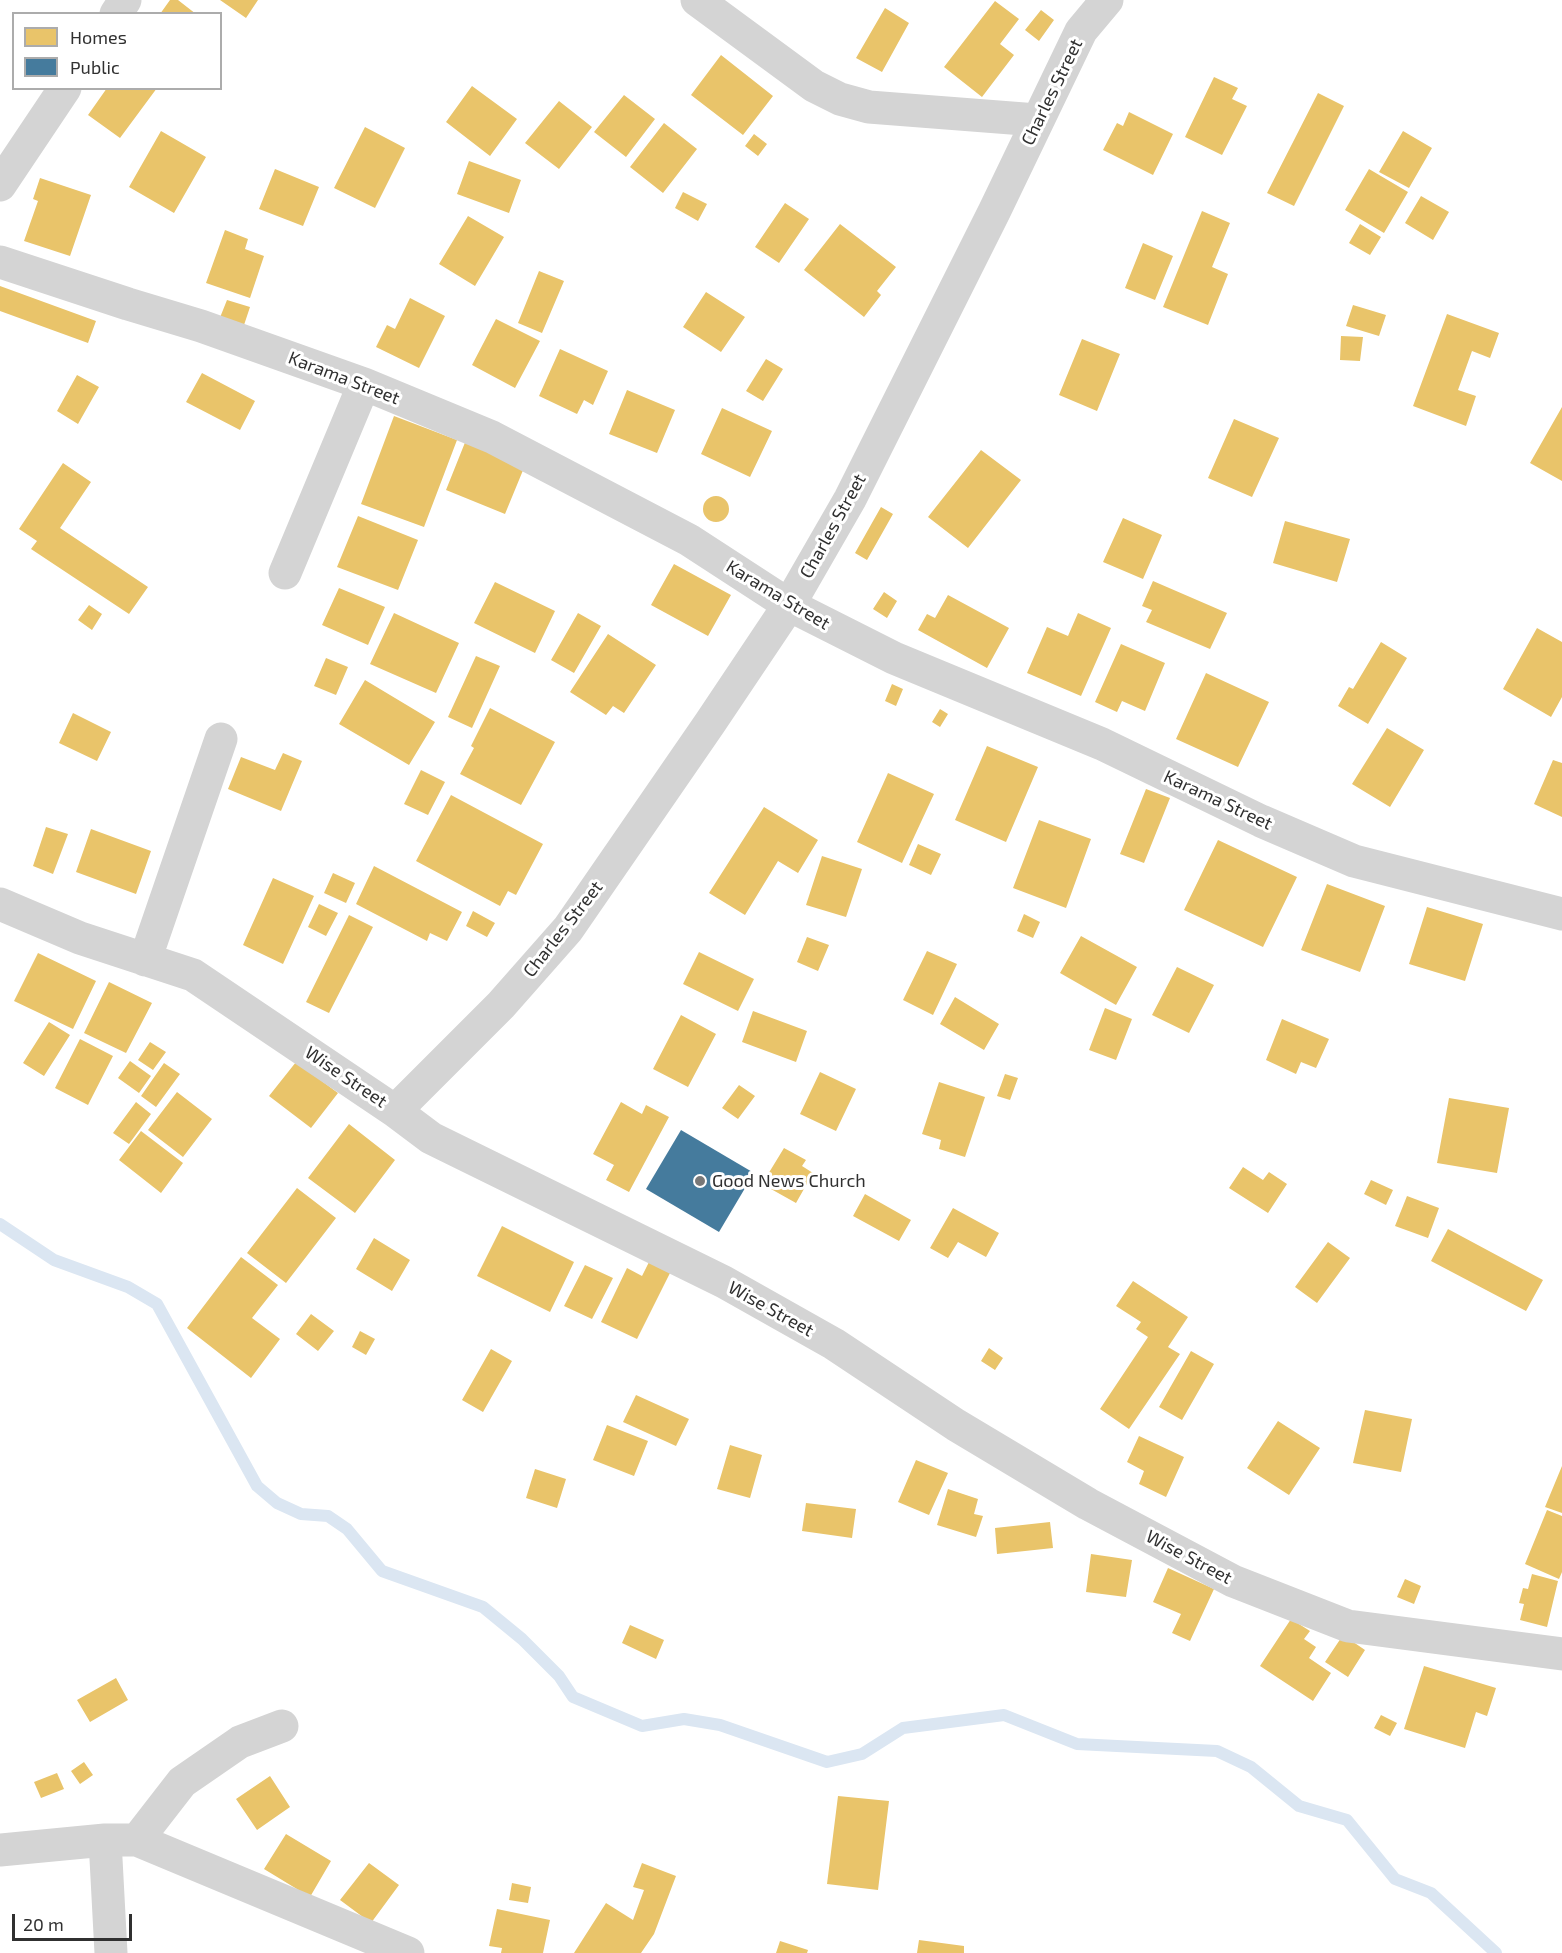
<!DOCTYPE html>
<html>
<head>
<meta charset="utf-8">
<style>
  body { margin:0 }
  #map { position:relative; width:1562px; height:1953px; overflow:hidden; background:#fff; font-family:"Exo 2",sans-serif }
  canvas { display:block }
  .legend { position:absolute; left:12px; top:12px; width:210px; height:78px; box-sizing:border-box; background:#fff; border:2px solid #acacac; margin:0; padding:8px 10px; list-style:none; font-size:18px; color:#303030 }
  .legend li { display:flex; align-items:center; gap:12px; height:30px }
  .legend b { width:30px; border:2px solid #acacac }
  .scale { position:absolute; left:12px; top:1914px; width:120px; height:27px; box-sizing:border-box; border:3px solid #303030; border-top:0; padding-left:8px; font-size:18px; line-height:21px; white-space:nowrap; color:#303030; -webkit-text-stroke:4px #fff; paint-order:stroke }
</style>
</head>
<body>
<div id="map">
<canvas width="1562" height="1953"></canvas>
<ul class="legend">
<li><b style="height:16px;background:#e9c46a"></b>Homes</li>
<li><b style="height:16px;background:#457b9d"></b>Public</li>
</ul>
<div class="scale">20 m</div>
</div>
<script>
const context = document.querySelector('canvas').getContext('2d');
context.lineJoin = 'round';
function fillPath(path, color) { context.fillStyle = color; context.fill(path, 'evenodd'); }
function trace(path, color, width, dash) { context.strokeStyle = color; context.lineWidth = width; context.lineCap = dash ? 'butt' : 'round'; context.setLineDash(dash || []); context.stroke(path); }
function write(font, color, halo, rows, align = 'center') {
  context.font = font + ' "Exo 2",sans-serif'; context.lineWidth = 6; context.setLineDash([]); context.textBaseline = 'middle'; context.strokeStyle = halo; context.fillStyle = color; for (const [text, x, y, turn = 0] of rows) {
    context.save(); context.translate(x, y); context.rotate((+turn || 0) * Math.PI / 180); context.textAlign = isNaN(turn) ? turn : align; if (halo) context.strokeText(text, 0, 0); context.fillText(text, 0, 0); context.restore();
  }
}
const homes = new Path2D(`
  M170 0H178L196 14H160Z
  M220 0H258L246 18Z
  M995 1 1019 19 1000 44 1014 55 982 97 944 67Z
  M885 8 909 23 882 72 856 58Z
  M1041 10 1054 20 1039 41 1025 30Z
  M721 55 773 96 743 135 691 95Z
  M1214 77 1238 88 1232 99 1247 106 1222 155 1185 137Z
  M472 86 517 119 490 156 446 122Z
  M107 88H157L120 138 88 115Z
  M1318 93 1344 106 1294 206 1267 193Z
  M624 95 655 119 626 157 594 132Z
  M559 101 592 127 559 169 525 143Z
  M1129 112 1173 134 1153 175 1103 150 1117 123 1123 126Z
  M664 123 697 149 663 193 630 167Z
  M365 127 405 148 375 208 334 188Z
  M161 131 206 157 174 213 129 187Z
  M1403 131 1432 148 1409 188 1379 172Z
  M754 134 767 144 758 156 745 146Z
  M469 161 521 180 509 213 457 194Z
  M275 169 319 187 303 226 259 209Z
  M1369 169 1408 192 1384 233 1345 210Z
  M40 178 91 195 70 256 24 241 38 201 33 199Z
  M683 192 707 204 698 221 675 208Z
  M1421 196 1449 212 1433 240 1405 223Z
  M785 203 809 219 779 263 755 247Z
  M1202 211 1230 223 1212 267 1228 274 1208 325 1163 307Z
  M468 216 504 237 475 286 439 264Z
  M840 224 896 267 877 291 881 295 864 317 804 270Z
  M1360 224 1381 237 1370 255 1349 243Z
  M225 230 248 239 245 249 264 256 250 298 206 283Z
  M1143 243 1173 256 1155 300 1125 288Z
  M539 271 564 281 542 333 518 323Z
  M0 286 96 321 88 343 0 311Z
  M706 292 745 317 721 352 683 327Z
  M410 298 445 316 419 368 376 347 387 325 395 329Z
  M227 300 250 307 243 328 219 320Z
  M1353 305 1386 315 1379 336 1346 326Z
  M1447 314 1499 333 1490 358 1472 351 1458 390 1476 396 1466 426 1413 406Z
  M496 319 540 341 515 388 472 365Z
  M1341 336 1363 337 1360 361 1340 360Z
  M1082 339 1120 354 1097 411 1059 395Z
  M560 349 608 371 593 405 584 400 577 414 539 396Z
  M766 359 783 369 763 401 746 391Z
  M202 373 255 401 240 430 186 402Z
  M77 375 99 387 78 424 57 411Z
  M627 390 675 410 657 453 609 434Z
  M1562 407V481L1530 463Z
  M722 408 772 431 750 477 701 454Z
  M394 416 457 440 424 527 361 504Z
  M1234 419 1279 438 1252 497 1208 478Z
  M466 440 526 463 505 514 446 490Z
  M981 450 1021 480 968 548 928 517Z
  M63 463 91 482 60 528 148 587 129 614 31 549 37 541 19 529Z
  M703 509a13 13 0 1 1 26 0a13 13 0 1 1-26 0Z
  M881 507 893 514 867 560 855 553Z
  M358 516 418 540 398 590 337 567Z
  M1123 518 1162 535 1143 579 1103 562Z
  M1285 521 1350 539 1337 582 1273 563Z
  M674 564 731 595 708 636 651 605Z
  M1153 581 1227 613 1210 649 1146 622 1152 610 1142 606Z
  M495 582 555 611 535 653 474 623Z
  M339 588 385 607 368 645 322 625Z
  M884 592 897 601 887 618 873 609Z
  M948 595 1009 628 987 668 918 630 927 614 935 618Z
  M89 605 102 614 92 630 78 620Z
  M394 613 459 643 436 693 370 664Z
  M578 613 601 626 574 673 551 660Z
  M1078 613 1111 628 1081 696 1027 673 1047 627 1068 636Z
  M1537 628 1562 642V697L1551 717 1503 689Z
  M608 634 656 665 624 713 613 706 606 715 570 692Z
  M1381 642 1407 658 1368 724 1338 706 1349 687 1353 689Z
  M1121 644 1165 663 1145 711 1122 701 1117 712 1095 702Z
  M476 656 500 666 472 728 448 717Z
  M326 658 348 667 336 695 314 686Z
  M1206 673 1269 702 1238 767 1176 739Z
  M365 680 435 722 409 765 339 724Z
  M892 684 903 689 896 706 885 701Z
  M490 708 555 742 521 805 460 774 474 748 471 746Z
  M940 709 948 714 940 727 932 722Z
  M73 713 111 732 97 761 59 743Z
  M1387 728 1424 750 1390 807 1352 784Z
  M987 746 1038 767 1006 842 955 820Z
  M283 753 302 761 281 811 228 789 241 757 275 770Z
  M1553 760 1562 763V817L1534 804Z
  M421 770 445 782 428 815 404 804Z
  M888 773 934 794 902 863 857 842Z
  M1146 789 1170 798 1144 863 1120 854Z
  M451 795 543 844 516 895 508 891 500 906 416 861Z
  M764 807 818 840 798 873 778 861 745 915 709 893Z
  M1039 820 1091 839 1066 908 1013 888Z
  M46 827 68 834 53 874 33 866Z
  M91 829 151 851 136 894 76 872Z
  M1218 840 1297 877 1263 947 1184 910Z
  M918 844 941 854 931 875 909 865Z
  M822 856 862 869 846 917 806 905Z
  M374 866 462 912 447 941 430 933 427 941 356 904Z
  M333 873 355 883 346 903 324 893Z
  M273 878 314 896 283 964 243 945Z
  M1327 884 1385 906 1360 972 1301 950Z
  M319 904 338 913 326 936 308 927Z
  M1427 907 1483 924 1465 981 1409 964Z
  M473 911 495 923 487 937 466 926Z
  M1024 914 1040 922 1033 938 1017 931Z
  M349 915 373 927 329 1013 306 1002Z
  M1081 936 1137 967 1116 1005 1060 973Z
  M807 937 829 945 818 971 797 962Z
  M927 951 957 964 933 1015 903 1000Z
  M699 952 754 979 738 1011 683 984Z
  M38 953 96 981 73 1029 14 1001Z
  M1177 967 1214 985 1189 1033 1152 1015Z
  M109 982 152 1003 126 1053 84 1033Z
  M955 997 999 1024 984 1050 940 1024Z
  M1105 1008 1132 1019 1116 1060 1089 1050Z
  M753 1011 807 1031 796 1062 742 1042Z
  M681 1015 716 1034 688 1087 653 1069Z
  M1282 1019 1329 1039 1316 1068 1301 1062 1296 1074 1266 1060Z
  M49 1022 70 1035 44 1076 23 1063Z
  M80 1039 113 1056 88 1105 55 1088Z
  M150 1042 166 1052 153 1070 138 1060Z
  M130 1061 151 1076 139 1093 118 1078Z
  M296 1062 338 1093 311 1128 269 1096Z
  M164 1063 180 1074 156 1107 141 1096Z
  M820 1072 856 1089 836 1131 800 1114Z
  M1005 1074 1018 1078 1010 1100 997 1096Z
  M939 1082 985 1097 965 1157 939 1149 941 1140 922 1134Z
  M739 1085 755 1096 738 1119 722 1108Z
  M177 1092 212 1119 183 1157 148 1130Z
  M1449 1098 1509 1108 1497 1173 1437 1163Z
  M136 1102 151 1114 129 1144 113 1133Z
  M621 1102 642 1114 646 1105 669 1117 629 1192 606 1180 614 1165 593 1154Z
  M349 1124 395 1160 355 1213 308 1178Z
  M141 1131 183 1163 161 1193 119 1160Z
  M784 1148 806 1160 802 1166 813 1173 796 1203 762 1184Z
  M1243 1167 1263 1180 1269 1172 1287 1184 1268 1213 1229 1188Z
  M1371 1180 1393 1190 1386 1205 1364 1194Z
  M297 1188 336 1218 286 1283 247 1253Z
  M865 1194 911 1220 899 1241 853 1216Z
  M1407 1196 1439 1208 1428 1238 1395 1226Z
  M953 1208 999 1233 986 1257 958 1242 948 1258 930 1248Z
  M502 1226 574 1262 550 1312 477 1276Z
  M1448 1229 1543 1280 1526 1311 1431 1261Z
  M374 1238 410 1260 392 1291 356 1269Z
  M1328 1242 1350 1258 1317 1303 1295 1287Z
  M241 1257 278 1285 252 1318 280 1339 251 1378 187 1328Z
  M649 1262 670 1273 637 1339 601 1322 627 1268 642 1276Z
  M585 1265 613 1278 592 1319 564 1306Z
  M1133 1281 1188 1317 1168 1347 1180 1354 1129 1429 1100 1409 1148 1337 1136 1329 1141 1322 1116 1306Z
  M311 1314 334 1331 318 1351 296 1334Z
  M360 1331 375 1339 366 1355 352 1347Z
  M989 1348 1003 1358 995 1370 981 1361Z
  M491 1349 512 1361 483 1412 462 1400Z
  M1191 1351 1214 1364 1182 1420 1159 1407Z
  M636 1395 689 1419 676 1446 623 1422Z
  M1365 1410 1412 1419 1401 1472 1353 1463Z
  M1278 1421 1320 1448 1289 1495 1247 1468Z
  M607 1425 648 1441 634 1476 593 1460Z
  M1139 1436 1184 1457 1166 1497 1139 1484 1144 1471 1127 1462Z
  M730 1445 762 1455 750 1498 717 1489Z
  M916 1460 948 1473 929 1515 898 1502Z
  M1562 1466V1513L1545 1507Z
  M535 1469 566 1479 557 1508 526 1498Z
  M948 1489 978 1499 974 1514 983 1516 976 1537 937 1525Z
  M806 1503 856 1509 852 1538 802 1531Z
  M1547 1510 1562 1516V1572L1559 1579 1525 1564Z
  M1050 1522 1053 1548 997 1554 995 1528Z
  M1091 1554 1132 1560 1126 1597 1086 1592Z
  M1168 1568 1214 1589 1190 1641 1172 1633 1181 1614 1153 1602Z
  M1532 1574 1558 1581 1547 1627 1520 1620 1524 1604 1519 1603 1523 1588 1528 1589Z
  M1405 1579 1421 1586 1414 1604 1397 1597Z
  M1291 1619 1310 1631 1304 1639 1316 1647 1309 1658 1331 1673 1313 1701 1260 1666Z
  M630 1625 664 1640 656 1659 622 1643Z
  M1343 1635 1365 1650 1348 1677 1325 1662Z
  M1424 1666 1496 1688 1487 1716 1476 1712 1465 1748 1404 1729Z
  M116 1678 128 1700 90 1722 77 1700Z
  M1381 1715 1397 1723 1390 1736 1374 1728Z
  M84 1762 93 1775 80 1784 71 1771Z
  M57 1773 64 1789 41 1798 34 1782Z
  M270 1776 290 1807 257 1830 236 1799Z
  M838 1796 889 1801 878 1890 827 1884Z
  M286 1834 331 1861 310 1897 264 1869Z
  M369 1863 399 1885 371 1923 340 1900Z
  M642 1863 676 1876 654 1934 641 1953H574L606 1903 633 1920 644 1890 633 1887Z
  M512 1883 531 1887 528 1903 509 1900Z
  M497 1909 550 1920 543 1953H501L502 1948 489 1946Z
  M919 1940 964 1946V1953H917Z
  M780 1941 808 1950 807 1953H776Z`);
const public = new Path2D(`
  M681 1130 754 1173 719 1232 646 1189Z`);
const stream = new Path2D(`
  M0 1224 54 1260 128 1287 157 1304 257 1486 277 1503 301 1514 328 1516 347 1529 382 1571 483 1607 522 1639 559 1676 573 1697 642 1726 684 1719 720 1725 827 1762 862 1754 903 1728 1004 1715 1077 1744 1217 1751 1251 1767 1299 1806 1347 1820 1395 1879 1431 1893 1496 1953`);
const minor = new Path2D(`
  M697 0 814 86 840 99 869 107 1037 120
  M116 14 125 0
  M0 185 65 88
  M0 262 128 304 201 326 364 384 492 437 689 540 789 605 894 658 1102 744 1261 821 1354 861 1562 914
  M285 573 364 384
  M0 904 80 938 193 975 395 1111 431 1138 724 1282 834 1344 956 1425 1088 1504 1233 1581 1348 1626 1562 1654
  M145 960 221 739
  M395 1111 501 1005 568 929 710 723 789 605 850 499 994 212 1081 31 1107 0
  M105 1840 111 1953
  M137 1840 182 1782 240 1742 282 1726
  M0 1850 105 1840H137L408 1953`);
const markers = [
  [700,1181,6,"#787878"]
];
const streetNames = [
  ["Charles Street",1052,92,-64],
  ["Karama Street",344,378,21],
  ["Charles Street",833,526,-61],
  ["Karama Street",778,595,31],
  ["Karama Street",1218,800,25],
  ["Charles Street",563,929,-52],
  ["Wise Street",346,1077,34],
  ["Wise Street",771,1309,29],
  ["Wise Street",1189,1557,28]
];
const poiNames = [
  ["Good News Church",712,1181]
];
fillPath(homes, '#e9c46a');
fillPath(public, '#457b9d');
trace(stream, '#dbe6f2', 12);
trace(minor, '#d4d4d4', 33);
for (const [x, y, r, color] of markers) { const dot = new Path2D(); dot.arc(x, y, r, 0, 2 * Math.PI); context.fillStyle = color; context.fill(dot); trace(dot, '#fff', 2); }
write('18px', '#303030', '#fff', streetNames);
write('18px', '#303030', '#fff', poiNames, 'left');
</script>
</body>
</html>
